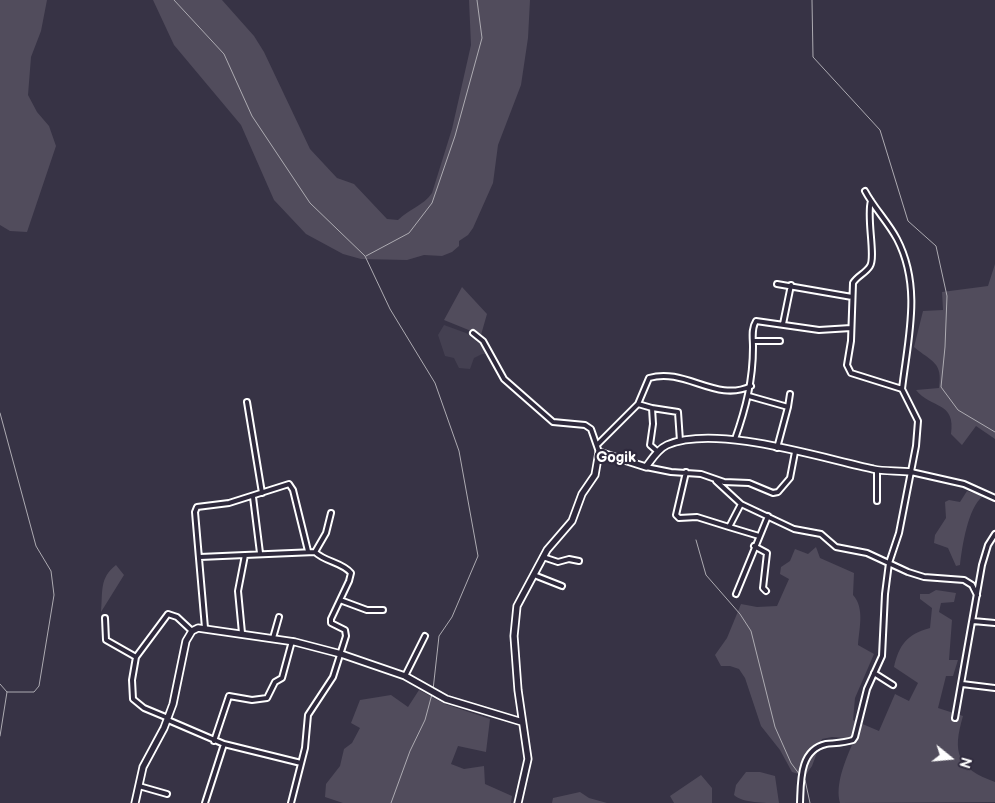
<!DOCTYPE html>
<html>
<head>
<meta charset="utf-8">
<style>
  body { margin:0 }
  #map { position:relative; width:995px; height:803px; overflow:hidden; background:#373345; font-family:"Balsamiq Sans",sans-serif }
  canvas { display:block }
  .north { position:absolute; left:925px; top:733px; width:50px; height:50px; -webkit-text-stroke:4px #2f2a3d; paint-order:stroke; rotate:107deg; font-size:14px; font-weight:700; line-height:20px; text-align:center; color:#fff }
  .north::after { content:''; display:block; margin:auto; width:18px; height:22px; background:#fff; clip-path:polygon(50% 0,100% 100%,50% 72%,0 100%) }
</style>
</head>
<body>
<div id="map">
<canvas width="995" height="803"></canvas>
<div class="north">N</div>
</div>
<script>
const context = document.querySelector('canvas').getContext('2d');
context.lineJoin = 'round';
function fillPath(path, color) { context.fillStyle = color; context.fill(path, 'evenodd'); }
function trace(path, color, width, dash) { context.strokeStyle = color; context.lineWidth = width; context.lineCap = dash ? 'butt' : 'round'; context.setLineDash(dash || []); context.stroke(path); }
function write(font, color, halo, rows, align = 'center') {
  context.font = font + ' "Balsamiq Sans",sans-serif'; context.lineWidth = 4.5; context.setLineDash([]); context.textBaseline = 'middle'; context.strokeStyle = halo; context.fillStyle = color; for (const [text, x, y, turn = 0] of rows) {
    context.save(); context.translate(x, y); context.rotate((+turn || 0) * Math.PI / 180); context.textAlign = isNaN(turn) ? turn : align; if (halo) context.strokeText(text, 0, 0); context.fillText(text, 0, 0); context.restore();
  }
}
const built = new Path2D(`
  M444 325 466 333 481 342 489 354H482L474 358 470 369 459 368 454 358 445 356 438 335Z`);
const green = new Path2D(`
  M0 0H47L41 31 31 57 28 95 37 112 49 126 56 146 27 232 10 231 0 225Z
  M153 0H222L254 36 264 52 310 149 337 178 354 184 387 219 398 220C409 209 423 206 432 193L452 129 471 45 469 0H530L528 38 521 85 498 145 493 183 473 228 468 235 459 241V246L452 252 442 256 424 255 407 260 361 259 343 254 306 234 274 200 241 125 174 45Z
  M995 264V439L976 426 962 445 951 434C956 401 931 409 916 390L939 388C943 362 932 362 914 347L923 311 943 310 942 292 988 286Z
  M462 287 487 314 481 335 444 320Z
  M967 491 983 496C968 507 962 547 960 565L956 566 948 548 934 543 935 535 946 518 945 502 949 500 960 502Z
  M816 547 820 558 854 573 853 595C865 608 859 629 858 645L874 654 855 698 853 720 879 731 895 694 909 701 918 683 894 667C899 645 907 634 930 628L932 608 920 599V594H929L936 590 956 593 954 602 941 603 939 612 952 620 949 660H958L953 676H946L938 708 963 716C952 753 957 768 995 782V802L840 803C835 785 845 761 852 745L846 738 832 737 822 739 812 766 805 776 792 772 780 750 761 726 745 678 739 669 730 666H721L715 655 727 638 741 604 757 607 777 606 789 579 780 574 781 567 790 561 795 549 808 554Z
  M116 565 124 575 101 612C103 592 99 578 116 565Z
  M419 690 445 704 490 719 486 752 458 746 451 764 464 769 484 766 485 784 512 796 511 803H343L325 797 326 784 340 766 344 749 352 743 360 728 351 723 360 700 391 695 408 707Z
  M746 772H760L775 776 779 803C764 803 743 803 734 795L736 785Z
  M701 775 712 788V803H674L670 796Z
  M580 792 589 798 607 803H552L553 798Z`);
const stream = new Path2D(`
  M174 0 224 54 252 116 310 203 365 256 390 309 435 383 459 451 478 556 452 617 439 636 433 690
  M812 0 813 57 880 130 908 221 936 246 947 296 945 347 941 387 958 410 995 432
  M366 256 409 233 432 203 455 136 482 38 477 0
  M0 413 36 546 51 571 54 595 39 686 34 692H7L0 684
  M696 540 706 575 740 614 751 631 775 727 791 763 800 775
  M0 736 7 692
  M803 778 805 780 810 803
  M391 803 410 751 425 720 432 694`);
const street = new Path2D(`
  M865 191C874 208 888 222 897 239 922 287 908 338 902 389
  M777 284 852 297
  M783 324 791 285
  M473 333 483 341 504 379 553 422 585 425 591 429 599 452
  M753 341H780
  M749 396 788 407 777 448
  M247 402 262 493
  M638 404 652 408 653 424 650 445 658 452
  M788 407 790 394
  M652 408 678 412 680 441
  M735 439C746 408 753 380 753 347 753 338 751 329 756 321L819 330 851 328
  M598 444 638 404 649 378C685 367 716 403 751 386
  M646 467 671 472 701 474 724 482 749 483 773 493 778 492 790 478 795 452
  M877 470V501
  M686 472 676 515 679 518 697 517 729 527 741 504
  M911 472 964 484 995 498
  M716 481 741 504 794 529 821 534 836 547 867 553 908 572 924 577 964 580 972 585 977 595
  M253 497 260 553
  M729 527 759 536
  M754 546 767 553 763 588 766 591
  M315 552 326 533 331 513
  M200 557 245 555
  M543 557 558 562 569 559 579 561
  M534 575 562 586
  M736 594 768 516
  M340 600 367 610H383
  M105 618 106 640 136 657
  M973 621 995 623
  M205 628 195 512 197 507 229 503 289 484 293 490 308 551
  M242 633 238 591 245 555 315 552C325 562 342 562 351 573L349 581 331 619V623L345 630 346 636 333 677 308 715 305 748 291 803
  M273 638 279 617
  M874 673 893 685
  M405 676 425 636
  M962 684 995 688
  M168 718 144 708 133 699 132 680 136 657 168 614 177 617 192 631
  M955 718 982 565 988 545 995 534
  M168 720 224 744 301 763
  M214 741 229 696 252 700 267 698 275 682 282 678 292 641
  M139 786 167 794
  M205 803 224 744
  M800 803C801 782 799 750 826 744 835 743 844 743 853 740L855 737 867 689 882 656 885 594 889 563 899 533 916 446 918 421 902 389 851 373 847 365 851 341 853 283C857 276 866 273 870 266 876 257 866 216 871 201`);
const secondary = new Path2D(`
  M135 803 143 767 164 728 173 704 186 641 192 631 198 628 295 642 341 654 405 676 446 699 522 722
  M518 803 528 759 518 690 514 636 517 606 547 550 572 521 582 494 595 475 599 452 646 467C652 459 658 449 667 445 716 424 821 458 873 469 885 472 899 470 911 472`);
const quarterNames = [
  ["Gogik",616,458]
];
fillPath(built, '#444051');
fillPath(green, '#514c5c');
trace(stream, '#adabb2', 1);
trace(street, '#fff', 8);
trace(secondary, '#fff', 9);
trace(street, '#2f2a3d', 4);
trace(secondary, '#2f2a3d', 5.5);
write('bold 15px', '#fff', '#2f2a3d', quarterNames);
</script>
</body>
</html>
